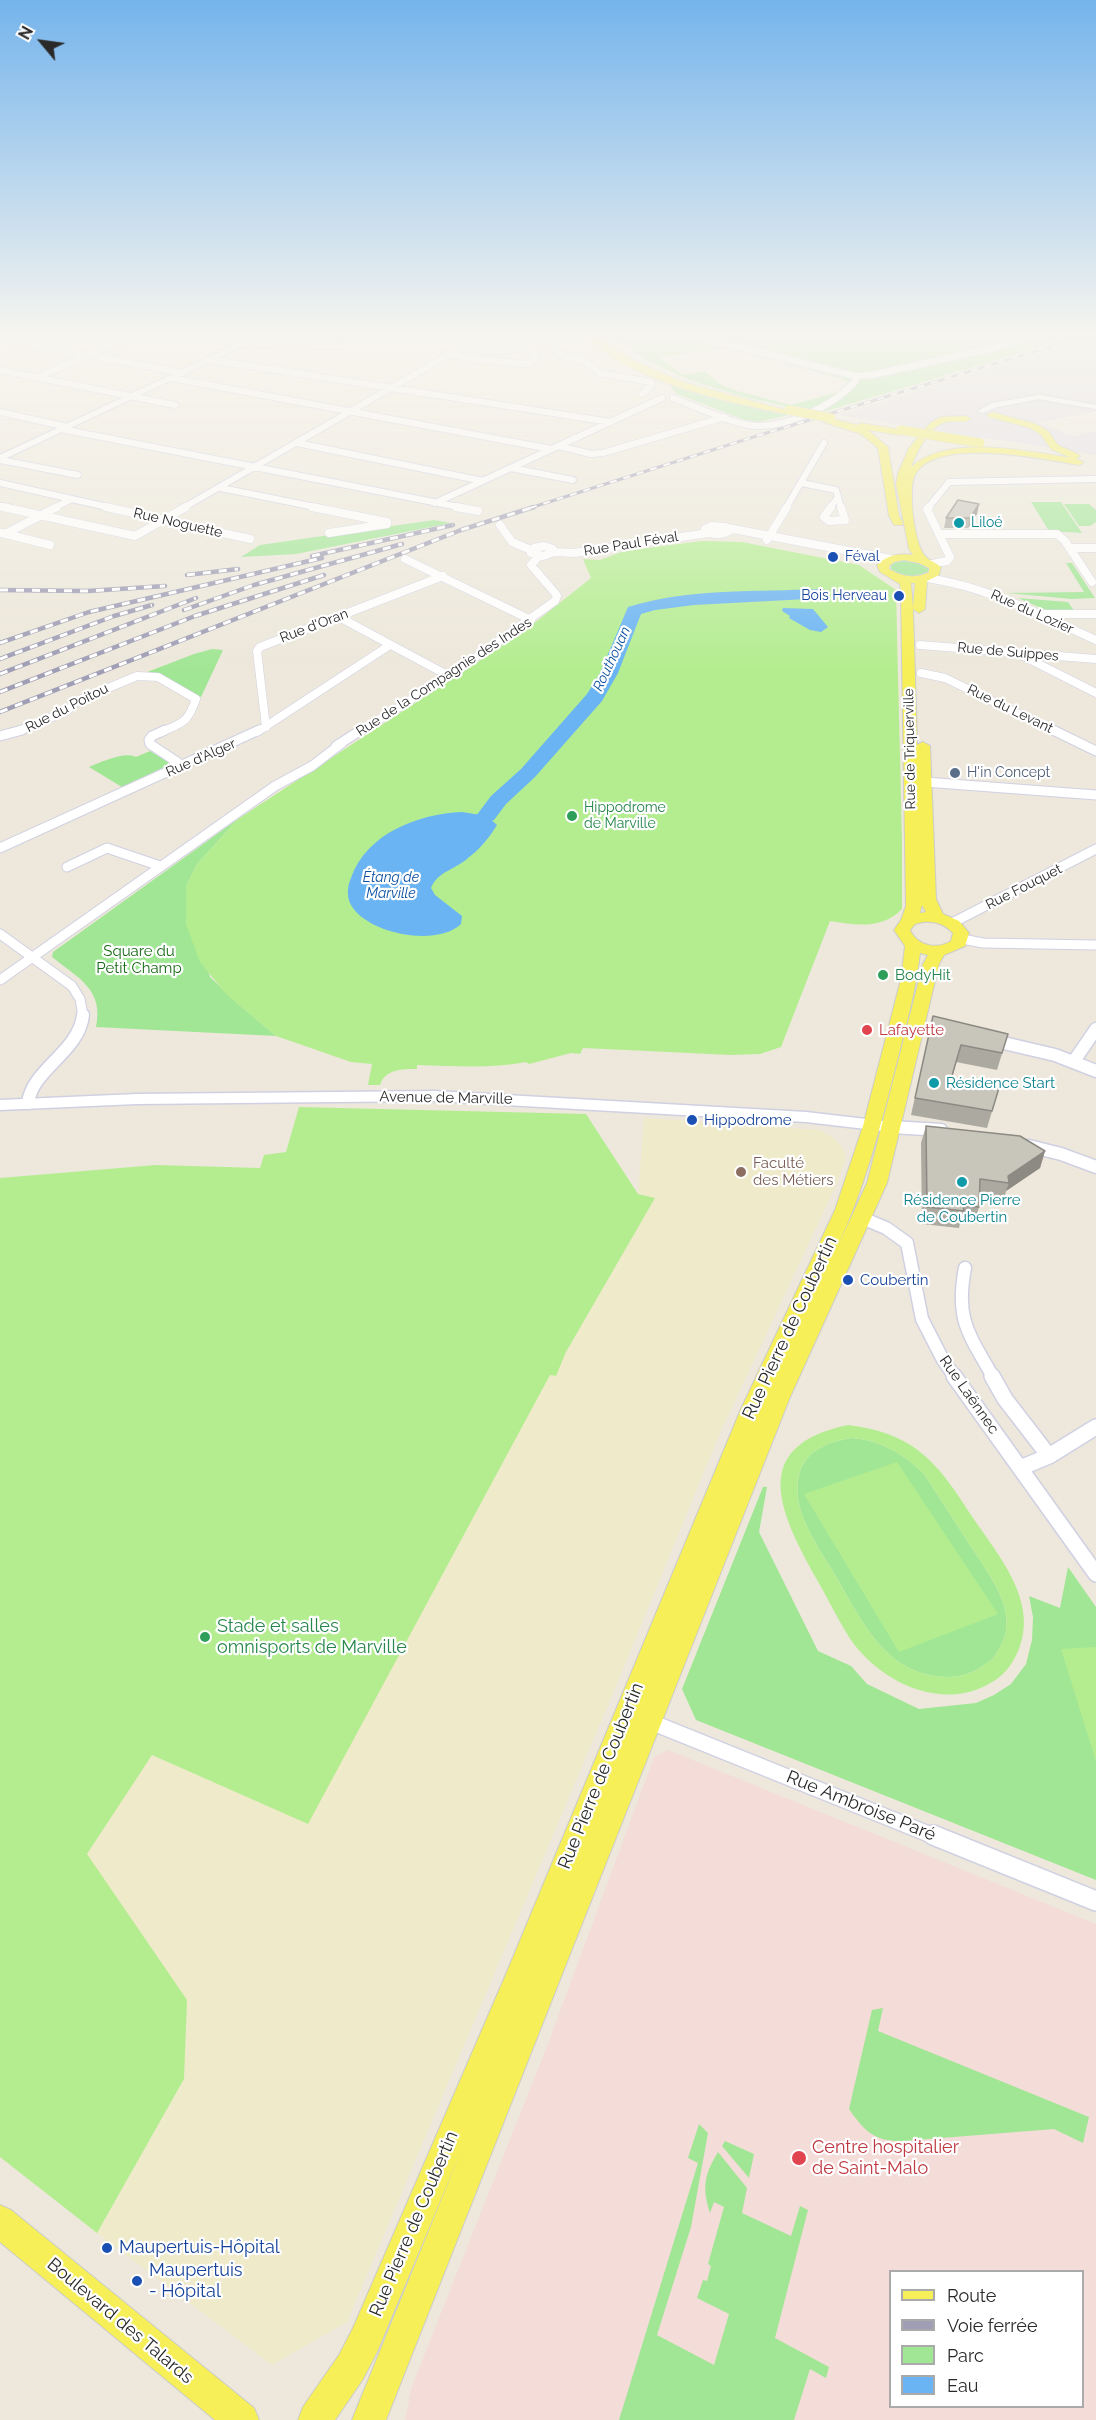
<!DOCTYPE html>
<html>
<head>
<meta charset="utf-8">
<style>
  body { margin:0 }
  #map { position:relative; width:1096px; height:2420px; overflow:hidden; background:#ede8db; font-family:Raleway,sans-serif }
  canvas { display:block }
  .legend { position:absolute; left:889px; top:2270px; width:195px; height:138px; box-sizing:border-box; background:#fff; border:2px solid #aaa; margin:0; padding:8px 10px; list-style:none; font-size:18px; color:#2a2a2a }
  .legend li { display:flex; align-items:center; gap:12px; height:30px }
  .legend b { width:30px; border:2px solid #aaa }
  .north { position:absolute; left:12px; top:12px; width:60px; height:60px; -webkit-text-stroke:4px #fff; paint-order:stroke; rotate:299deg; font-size:16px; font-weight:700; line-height:24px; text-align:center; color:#2a2a2a }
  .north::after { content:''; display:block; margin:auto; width:21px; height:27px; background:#2a2a2a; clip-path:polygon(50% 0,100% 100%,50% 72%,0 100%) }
</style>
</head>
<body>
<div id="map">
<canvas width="1096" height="2420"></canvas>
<ul class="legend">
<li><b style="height:8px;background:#f6ef57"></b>Route</li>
<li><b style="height:8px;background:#9f9eb5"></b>Voie ferrée</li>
<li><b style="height:16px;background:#a1e695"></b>Parc</li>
<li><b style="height:16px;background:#6ab4f3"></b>Eau</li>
</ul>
<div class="north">N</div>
</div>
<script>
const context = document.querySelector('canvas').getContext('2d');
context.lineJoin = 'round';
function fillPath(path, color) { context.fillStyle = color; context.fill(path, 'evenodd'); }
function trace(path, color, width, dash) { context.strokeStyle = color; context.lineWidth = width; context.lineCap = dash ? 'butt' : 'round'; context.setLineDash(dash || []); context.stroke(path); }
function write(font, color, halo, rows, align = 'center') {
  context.font = font + ' Raleway,sans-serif'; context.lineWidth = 4.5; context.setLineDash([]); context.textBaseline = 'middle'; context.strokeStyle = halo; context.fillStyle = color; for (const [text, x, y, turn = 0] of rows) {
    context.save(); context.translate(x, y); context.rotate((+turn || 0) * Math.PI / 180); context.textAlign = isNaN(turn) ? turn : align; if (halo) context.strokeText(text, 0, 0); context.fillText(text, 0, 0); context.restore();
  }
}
const industrial = new Path2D(`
  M1096 335V411L1039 423 1073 436 1096 431V455L838 415Z`);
const education = new Path2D(`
  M644 1118 820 1130 835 1139 844 1150 845 1161 837 1183 720 1433 616 1686 347 2322 272 2365 97 2233 184 2079 87 1854 152 1754 550 1374 555 1376 566 1352 655 1198 638 1194Z`);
const medical = new Path2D(`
  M668 1750 1096 1924V2420H405L412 2386 548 2044 654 1757ZM890 2272H1082V2406H890Z`);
const green = new Path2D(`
  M605 332H1090L823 412 806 411 745 397 689 380 648 361ZM725 348 837 377 847 381V384L838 392 791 405 737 391 721 385 704 371 683 375 659 357Z
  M666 382 789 415 758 422 745 420 677 394Z
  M1031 502H1061L1082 533 1049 531Z
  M1064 504H1089L1096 510V522L1090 526H1079Z
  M434 520 451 523 296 554 241 557 260 545Z
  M903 560 916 561 929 567 930 570C919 579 902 577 891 569V564Z
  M1066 563H1072L1095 598 1072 599 1006 593 1084 592Z
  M1018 598 1068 602 1075 612H1050Z
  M212 649 223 650 201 697 162 675 142 674 194 654Z
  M150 751 168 762 167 766 122 787 89 767C101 762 125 751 136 757Z
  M238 819 197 864 186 886 210 977 237 1003 276 1036 96 1027C104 989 78 978 52 957L53 952Z
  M851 1438C880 1440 903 1453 924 1474 938 1496 952 1517 966 1539 985 1570 1023 1612 999 1649 995 1655 993 1660 987 1663 971 1675 957 1679 936 1676 882 1669 860 1617 835 1575 818 1546 790 1510 799 1475 805 1450 829 1442 851 1438Z
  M763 1487H767L759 1532 818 1651 851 1666 867 1684 919 1709 976 1703 994 1695 1011 1684 1026 1664 1032 1640 1033 1617 1029 1596 1060 1608 1068 1567 1096 1607V1880L696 1720 682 1689Z
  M883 2008 878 2031 1089 2117 1083 2143 1054 2129 904 2141C875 2142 865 2132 849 2109L872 2010Z
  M699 2124 708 2133 691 2227 657 2335 714 2365 729 2314 697 2298 703 2280 707 2281 711 2266 708 2264 724 2207 714 2202 710 2213C702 2188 704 2175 718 2152L747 2188 742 2213 791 2236 800 2206 808 2210 775 2338 829 2367 826 2378 810 2369 794 2420H619L698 2163 688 2158Z
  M725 2141 754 2154 749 2178 722 2146Z`);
const pitch = new Path2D(`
  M702 541 742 542 859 565 896 590 902 842V909C881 930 857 925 830 921L781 1047 760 1054 731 1055 583 1048 580 1054 571 1053 529 1064 526 1062C490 1069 454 1066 417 1065V1069C403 1069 385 1069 380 1085H368L372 1064 351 1062 276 1036 226 994 200 962 186 924V886L197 864 238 819 490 654 537 621 591 578 583 559 600 560 624 551Z
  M299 1107 586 1114 638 1194 655 1198 566 1352 556 1376 550 1375 308 1824 152 1755 87 1854 187 2000 184 2079 97 2233 0 2157V1178L156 1165 260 1168 264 1155 286 1152Z
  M848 1425C871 1428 892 1433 912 1446 939 1464 956 1492 973 1518 999 1556 1038 1601 1019 1649 1012 1666 1003 1677 987 1685 938 1711 877 1680 849 1637 837 1618 827 1597 816 1578 780 1513 747 1446 848 1425ZM851 1438C880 1440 903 1453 924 1474 938 1496 952 1517 966 1539 985 1570 1023 1612 999 1649 995 1655 993 1660 987 1663 971 1675 957 1679 936 1676 882 1669 860 1617 835 1575 818 1546 790 1510 799 1475 805 1450 829 1442 851 1438Z
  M897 1462 998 1614 899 1652 804 1494Z
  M1096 1647V1761L1061 1649Z`);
const water = new Path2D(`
  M783 608 813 609 828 627 821 632 810 630 789 618 790 616 782 611Z
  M462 812 487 816 497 825C489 838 480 849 468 858 455 870 438 871 431 888L435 895 462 916 461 924C437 947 371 934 353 908 346 899 347 887 351 878 367 833 418 814 462 812Z`);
const river = new Path2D(`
  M820 589 826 590 829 594 826 598 694 605 655 610 641 614 618 673 602 701 535 777 506 804 494 820 487 822 480 820 476 816 491 796 521 769 587 694 600 673 628 607C689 588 757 592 820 589Z`);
const minorFar5 = new Path2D(`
  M679 332 855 376 872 375 998 347 1042 332
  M1007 332 1030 335
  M526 334 528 338 543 340 565 357 582 359 599 373 651 382 652 385 642 394
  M0 339 183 373
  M448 355 523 364 529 363 537 356 524 349 497 351 460 348
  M211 360 611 422
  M0 370 175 405
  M37 377 140 333
  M172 378 551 449
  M673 398C697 407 722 420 748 425 781 431 835 406 856 380L855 376
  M0 412 67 427
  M61 429 464 508
  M297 443 483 481
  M559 446 591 454 603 453 725 417
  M0 460 78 475
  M511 468 573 480
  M0 483 112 508
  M802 483 836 490 838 497
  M221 488 320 508
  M838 497 841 508
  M435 503 662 398
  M0 506 10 508
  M54 508 72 499
  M183 508 450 354 470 341V337
  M786 508 824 443
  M830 508 838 497
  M928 508 949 482 1096 479`);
const minorFar4 = new Path2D(`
  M3 507 135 536 186 507
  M106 507 250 539
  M312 507 387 522V524L329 533
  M456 507 478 511
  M831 507 824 517 829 521 845 520 841 507
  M929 507 927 509 950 557 947 561 932 564
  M500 525 512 542 531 550
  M712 526 726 527 729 531C720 536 713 536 705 529Z
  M728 528 891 559
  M2 533 50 545
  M5 534 57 507
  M939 534H1057L1065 541 1092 582
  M767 540 787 507
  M544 546 553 549 554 552 543 556 531 553 534 548Z
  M1070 548H1096
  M554 552 574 553 708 533
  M405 559 531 620
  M927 578C988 587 1041 615 1096 640
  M1043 614H1096
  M339 617 449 676
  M920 645 1096 659
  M1017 653 1096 693
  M921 673 945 678 1056 732
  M266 727 257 651 260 647 443 576
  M16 732 67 711 77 701 137 676 158 677 196 699C188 722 184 722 162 732
  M257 732 390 645
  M359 732 449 676 555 601 557 596 555 593 531 565 539 556`);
const minorFar3 = new Path2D(`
  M165 730 152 736 149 740 150 744 183 766
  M1053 730 1096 751
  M0 736 22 730
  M336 746 361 730
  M925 782 1096 795
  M0 848 259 730
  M67 867 107 848 160 866
  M952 923 1096 849
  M0 934 72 986 80 999 83 1016
  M962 939 983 943 1096 945
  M0 980 275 786 312 766 342 743`);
const minorFar2 = new Path2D(`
  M991 1040 1055 1055 1096 1071
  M1074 1061 1096 1029
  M28 1103C32 1069 79 1052 83 1015
  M892 1127 941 1130
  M1029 1146 1061 1154 1096 1167
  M862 1218 886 1228 907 1243 922 1319 943 1360 955 1377
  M965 1268C955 1320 969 1334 993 1377`);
const minorFar1 = new Path2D(`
  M954 1376 1096 1574
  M992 1376 1005 1399 1049 1456
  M1020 1468 1049 1456 1096 1427
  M646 1720 936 1837`);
const minor = new Path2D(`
  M933 1835 1096 1901`);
const tertiary = new Path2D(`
  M1039 395 1096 405V409L1039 399 997 407 982 413 978 411 992 403Z
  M435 1091 806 1112 883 1121 890 1126 883 1131 806 1122 435 1101 137 1104 0 1110V1100L137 1094Z`);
const secondary = new Path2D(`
  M125 332H151L238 339 246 337 261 341 567 332 563 334 242 347 0 461V455L235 345 129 334Z`);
const primary = new Path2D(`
  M581 332H590L633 360 683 382 790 411 785 414C719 400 630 382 581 332Z
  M992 412 1036 424 1048 431 1058 445 1078 454 1080 456 1076 459 1084 462 1079 465C1042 459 940 437 916 473 911 481 912 492 912 500 912 513 916 547 926 557 930 561 936 563 941 567L939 575 927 581 925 609 919 613 913 609 917 745 923 742 930 746 936 899 943 914 959 921 969 933 965 946 944 955 939 964 887 1183 790 1397 386 2420H352L462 2149 377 2352 363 2379 335 2420H298L303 2407 339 2355 353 2328 504 1979 741 1409 835 1210 863 1126 901 979 905 946 894 930 901 920 906 906 901 596 900 584 880 572 877 565C887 555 899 553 913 555L909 549 896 484 898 473 909 448 930 423 941 417 966 416 971 419C963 424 955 420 947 422 929 425 917 452 911 467 948 434 1025 451 1071 458L1051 449 1041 435 1030 428 989 417 987 415ZM904 560 919 563 929 568V572C916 579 902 577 889 569V566L894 562ZM911 583H915L913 608ZM922 905 926 912 920 913ZM923 922C936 921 944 924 953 933L951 941C937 950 917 946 910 930L915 924ZM920 953 928 955 923 964 867 1183 836 1250C864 1190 881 1126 897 1061 906 1026 916 990 920 953Z
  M826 417 857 425 861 423 902 430 904 432 899 435 868 430 888 447 899 516 903 523 902 525H894L889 516 878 448 861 434 823 422V418Z
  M0 2205 11 2210 254 2408 259 2420H215L0 2242Z`);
const railFar1 = new Path2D(`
  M530 508 747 439 1096 333`);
const rail = new Path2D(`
  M312 556 453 525
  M187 575 238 569
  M0 590 88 591 165 586
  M184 610 254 585 402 544
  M0 643 89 612 322 558
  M0 659 114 616 152 605
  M0 674 196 598
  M0 692 195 616 324 575
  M0 712 461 530 534 507`);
const primaryBridge = new Path2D(`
  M789 410 831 418
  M901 430 980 443`);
const wall = new Path2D(`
  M977 514 968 528H944L946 518Z
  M933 1016 1008 1034 997 1070 956 1062 952 1079 999 1088 987 1128 911 1115Z
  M926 1126 1045 1151 1040 1168 1006 1191 1004 1200 979 1197V1207L974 1224 960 1223 959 1228 922 1224 921 1143Z`);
const shadedWall = new Path2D(`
  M979 504 977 514 968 528 970 518Z
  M1045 1151 1040 1168 1006 1191 1009 1183 1008 1176Z`);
const building = new Path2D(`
  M958 500 979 504 970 518H946Z
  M933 1016 1008 1034 1002 1053 961 1045 951 1079 999 1088 992 1111 915 1098Z
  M926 1126 1020 1136 1045 1151 1008 1176 1009 1183 980 1179 979 1207 963 1206 964 1211 927 1207Z`);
const markers = [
  [959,523,6,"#0f9aa8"],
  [833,557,6,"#1a4fb4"],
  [899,596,6,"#1a4fb4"],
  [955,773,6,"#5c6f8a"],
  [572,816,6,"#2e9e5b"],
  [883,975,6,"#2e9e5b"],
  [867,1030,6,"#e0444e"],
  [934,1083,6,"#0f9aa8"],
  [692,1120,6,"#1a4fb4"],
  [741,1172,6,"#8d6e63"],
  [962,1182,6,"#0f9aa8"],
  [848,1280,6,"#1a4fb4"],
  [205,1637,6,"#2e9e5b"],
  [799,2158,8,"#e0444e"],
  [107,2248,6,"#1a4fb4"],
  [137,2281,6,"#1a4fb4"]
];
const farStreetnames = [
  ["Rue Noguette",178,523,13],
  ["Rue Paul Féval",631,544,-9],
  ["Rue du Lozier",1032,612,24],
  ["Rue d'Oran",314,626,-21],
  ["Rue de Suippes",1008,652,5],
  ["Rue de la Compagnie des Indes",444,677,-33],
  ["Rue du Poitou",67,708,-27],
  ["Rue du Levant",1010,709,26],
  ["Rue de Triquerville",910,749,-91],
  ["Rue d'Alger",201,758,-24],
  ["Rue Fouquet",1024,887,-27]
];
const farCulturenames = [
  ["Liloé",971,523]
];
const farTransitnames = [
  ["Féval",845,557],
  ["Bois Herveau",887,596,"right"]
];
const farWaternames = [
  ["Routhouan",612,659,-65],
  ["Étang de",391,878],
  ["Marville",391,894]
];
const farServicenames = [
  ["H'in Concept",967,773]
];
const farLeisurenames = [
  ["Hippodrome",584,808],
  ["de Marville",584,824]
];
const parkNames = [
  ["Square du",139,951],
  ["Petit Champ",139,968]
];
const leisureNames = [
  ["BodyHit",895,975]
];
const healthNames = [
  ["Lafayette",879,1030]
];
const cultureNames = [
  ["Résidence Start",946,1083],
  ["Résidence Pierre",962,1200,"center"],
  ["de Coubertin",962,1217,"center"]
];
const streetNames = [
  ["Avenue de Marville",446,1098,1],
  ["Rue Laënnec",969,1395,55]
];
const transitNames = [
  ["Hippodrome",704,1120],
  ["Coubertin",860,1280]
];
const educationNames = [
  ["Faculté",753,1163],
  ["des Métiers",753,1180]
];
const nearStreetnames = [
  ["Rue Pierre de Coubertin",790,1328,-65],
  ["Rue Pierre de Coubertin",601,1776,-68],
  ["Rue Ambroise Paré",861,1806,22],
  ["Rue Pierre de Coubertin",414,2224,-67],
  ["Boulevard des Talards",120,2321,40]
];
const nearLeisurenames = [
  ["Stade et salles",217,1627],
  ["omnisports de Marville",217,1648]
];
const nearHealthnames = [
  ["Centre hospitalier",812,2148],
  ["de Saint-Malo",812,2169]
];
const nearTransitnames = [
  ["Maupertuis-Hôpital",119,2248],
  ["Maupertuis",149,2271],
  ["- Hôpital",149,2292]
];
fillPath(industrial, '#e0dce5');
fillPath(education, '#efeaca');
fillPath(medical, '#f4dcd8');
fillPath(green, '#a1e695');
fillPath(pitch, '#b4ed90');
fillPath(water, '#6ab4f3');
fillPath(river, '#6ab4f3');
trace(minorFar5, '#d0d0e3', 8);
trace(minorFar4, '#d0d0e3', 9);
trace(minorFar3, '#d0d0e3', 11);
trace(minorFar2, '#d0d0e3', 15);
trace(minorFar1, '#d0d0e3', 18);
trace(minor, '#d0d0e3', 22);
trace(tertiary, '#d0d0e3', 3);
trace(secondary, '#d0d0e3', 3);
trace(primary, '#ccc', 2);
trace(minorFar5, '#fff', 6);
trace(minorFar4, '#fff', 8);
trace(minorFar3, '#fff', 9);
trace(minorFar2, '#fff', 12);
trace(minorFar1, '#fff', 15);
trace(minor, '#fff', 19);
fillPath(tertiary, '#fff');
fillPath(secondary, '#fff');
fillPath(primary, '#f6ef57');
trace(railFar1, '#9f9eb5', 3);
trace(rail, '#9f9eb5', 4.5);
trace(railFar1, '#fff', 2, [7]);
trace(rail, '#fff', 3, [8]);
trace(primaryBridge, '#ccc', 10, []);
trace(primaryBridge, '#f6ef57', 9);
fillPath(wall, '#aca9a1');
fillPath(shadedWall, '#8c8a83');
fillPath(building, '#c8c5bb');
trace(building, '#8c8a83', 1.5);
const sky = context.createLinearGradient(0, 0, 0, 670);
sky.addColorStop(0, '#75b4ec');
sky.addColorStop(0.5, '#f7f5ef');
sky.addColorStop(1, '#f7f5ef00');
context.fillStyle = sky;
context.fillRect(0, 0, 1096, 670);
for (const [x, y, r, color] of markers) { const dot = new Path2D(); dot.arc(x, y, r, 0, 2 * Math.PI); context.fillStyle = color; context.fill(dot); trace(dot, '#fff', 2); }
write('14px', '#2a2a2a', '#fff', farStreetnames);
write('14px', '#0d838f', '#fff', farCulturenames, 'left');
write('14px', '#164399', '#fff', farTransitnames, 'left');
write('italic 14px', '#084fa0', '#fff', farWaternames);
write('14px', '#4e5e75', '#fff', farServicenames, 'left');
write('14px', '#27864d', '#fff', farLeisurenames, 'left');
write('15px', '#186a17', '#fff', parkNames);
write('15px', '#27864d', '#fff', leisureNames, 'left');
write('15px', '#be3a42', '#fff', healthNames, 'left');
write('15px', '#0d838f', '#fff', cultureNames, 'left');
write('15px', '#2a2a2a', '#fff', streetNames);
write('15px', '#164399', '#fff', transitNames, 'left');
write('15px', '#785e54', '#fff', educationNames, 'left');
write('18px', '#2a2a2a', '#fff', nearStreetnames);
write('18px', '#27864d', '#fff', nearLeisurenames, 'left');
write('18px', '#be3a42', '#fff', nearHealthnames, 'left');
write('18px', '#164399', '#fff', nearTransitnames, 'left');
</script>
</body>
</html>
